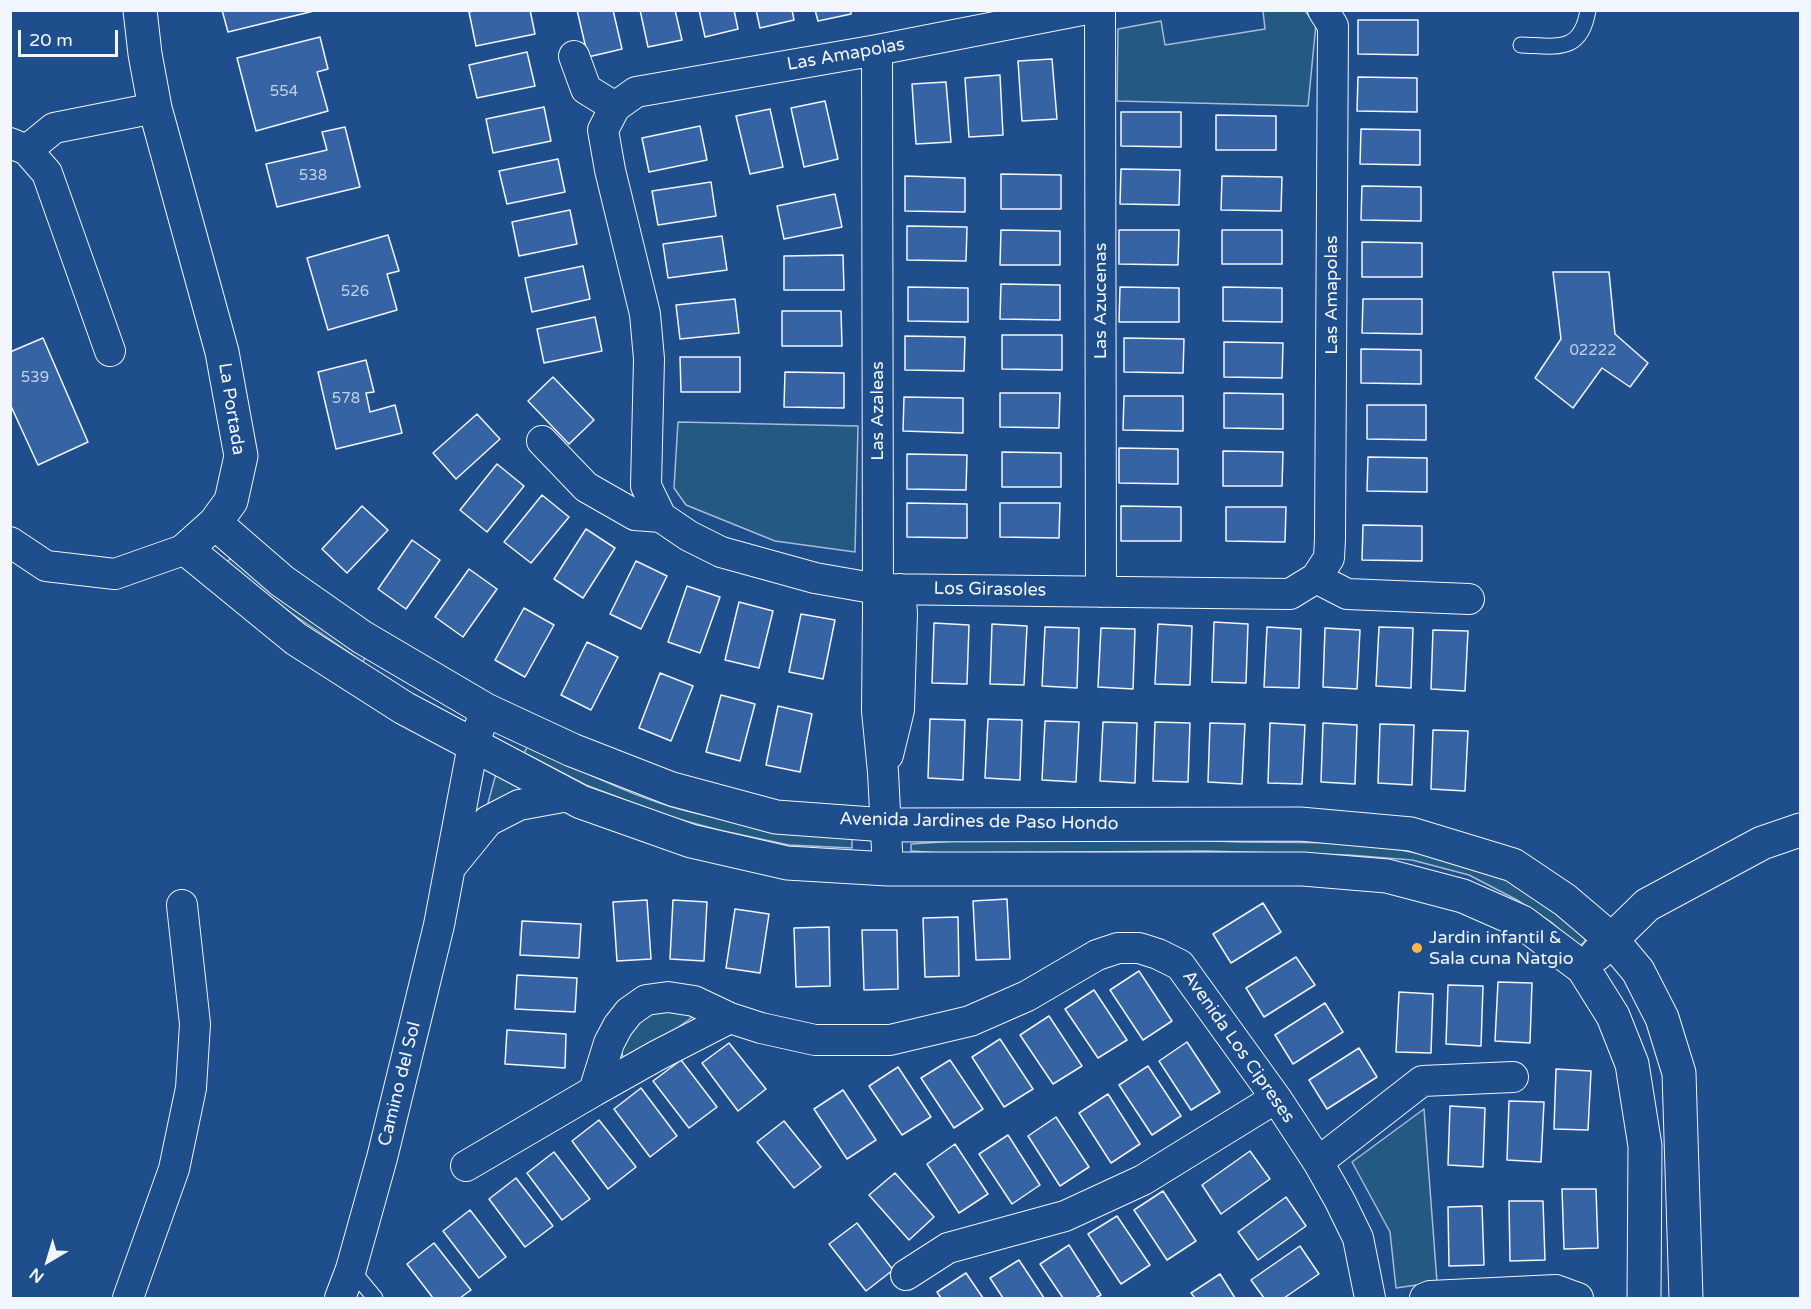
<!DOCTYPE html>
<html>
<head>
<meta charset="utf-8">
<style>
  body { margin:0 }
  #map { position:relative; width:1811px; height:1309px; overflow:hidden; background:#1f4e8c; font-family:"Varela Round",sans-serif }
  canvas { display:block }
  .frame { position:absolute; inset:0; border:12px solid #f2f6ff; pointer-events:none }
  .north { position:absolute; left:18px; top:1231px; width:60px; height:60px; -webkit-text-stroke:4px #1f4e8c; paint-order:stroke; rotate:218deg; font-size:16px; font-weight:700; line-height:24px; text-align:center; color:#f2f6ff }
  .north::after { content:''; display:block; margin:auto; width:21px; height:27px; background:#f2f6ff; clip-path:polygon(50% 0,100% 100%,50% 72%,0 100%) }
  .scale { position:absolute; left:18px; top:30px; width:100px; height:27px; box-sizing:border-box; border:3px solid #f2f6ff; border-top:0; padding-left:8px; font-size:18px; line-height:21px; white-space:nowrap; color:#f2f6ff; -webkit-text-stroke:4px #1f4e8c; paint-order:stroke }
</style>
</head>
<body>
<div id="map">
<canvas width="1811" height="1309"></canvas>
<div class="frame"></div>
<div class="north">N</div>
<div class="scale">20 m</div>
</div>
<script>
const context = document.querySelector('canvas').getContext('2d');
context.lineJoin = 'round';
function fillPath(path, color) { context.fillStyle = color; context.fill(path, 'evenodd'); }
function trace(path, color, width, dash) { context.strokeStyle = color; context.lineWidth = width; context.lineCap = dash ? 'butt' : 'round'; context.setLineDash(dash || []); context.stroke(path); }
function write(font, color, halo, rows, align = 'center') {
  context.font = font + ' "Varela Round",sans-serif'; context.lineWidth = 4.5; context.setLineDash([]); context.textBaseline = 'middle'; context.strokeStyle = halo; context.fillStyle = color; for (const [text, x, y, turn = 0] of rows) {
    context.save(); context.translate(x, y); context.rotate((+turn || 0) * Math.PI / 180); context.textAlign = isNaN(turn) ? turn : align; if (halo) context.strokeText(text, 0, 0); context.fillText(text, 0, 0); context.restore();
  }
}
const green = new Path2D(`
  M1263 11H1305L1316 24 1308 106 1117 101 1118 29 1161 21 1165 45 1265 29Z
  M678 422 858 426 855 552 775 541 686 505 674 488Z
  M236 555 367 653 363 662 291 613 226 562Z
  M529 744C575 768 622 792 672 807 730 824 792 829 852 838V848L789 845 719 830 667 816 586 785 524 753Z
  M496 774 528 793 486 810Z
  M1141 838 1240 842 1364 843 1463 862 1508 877 1549 905 1586 940 1579 947 1552 923 1517 900 1469 875 1412 860 1349 855 1206 851 939 853 911 851V844L970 840Z
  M661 1006 701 1011 635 1058 624 1059 620 1049 639 1017Z
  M1424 1109 1437 1282 1396 1288 1390 1232 1352 1162Z`);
const building = new Path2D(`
  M222 10H318L228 32Z
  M478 10H530L535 34 476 46 469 12Z
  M577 10H613L622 49 588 57Z
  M640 10H675L682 40 648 47Z
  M699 10H734L738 29 705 37Z
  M756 10H792L794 20 760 28Z
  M815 10H851V14L818 21Z
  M1358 20H1418V55L1358 54Z
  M320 37 328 69 317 72 328 111 256 131 237 58Z
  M527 52 535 86 477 98 469 65Z
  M1052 59 1057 119 1022 121 1018 61Z
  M1000 75 1003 135 969 137 965 78Z
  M1358 77 1417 78V112L1357 111Z
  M946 82 951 142 916 144 912 84Z
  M825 101 838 159 804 167 791 108Z
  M544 107 551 141 493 153 486 119Z
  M770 109 783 167 750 174 736 116Z
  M1121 112H1181V147L1121 146Z
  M1216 115 1276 116V150H1216Z
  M700 126 707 160 649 172 642 138Z
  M345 127 360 187 277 207 266 164 327 150 322 132Z
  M1361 129 1420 130V165L1360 164Z
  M558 159 565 192 507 204 499 171Z
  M1121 169 1180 170 1179 205 1120 204Z
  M1001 174 1061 175V209H1001Z
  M905 176 965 178V212L905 211Z
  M1222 176 1282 177 1281 211 1221 210Z
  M711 182 716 216 658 225 652 191Z
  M1362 186 1421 187V221L1361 220Z
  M835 194 842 227 784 239 777 206Z
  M570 210 577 244 519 256 512 222Z
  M907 226 967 227 966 261 907 260Z
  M1001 230 1060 231V265H1000Z
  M1119 230H1179L1178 265 1119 264Z
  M1222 230H1282V264H1222Z
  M388 235 399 271 387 274 397 310 328 330 307 258Z
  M722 236 727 270 668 278 663 244Z
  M1362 242 1422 243V277H1362Z
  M843 255 844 290H784V256Z
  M583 266 590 299 532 312 525 278Z
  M1553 272H1609L1615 334 1648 363 1630 387 1602 368 1573 408 1535 378 1561 339Z
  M1001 284 1060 285V320L1000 319Z
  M908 287 968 288V322L908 321Z
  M1120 287 1179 288V322H1119Z
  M1223 287 1282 288V322L1223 321Z
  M735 299 739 333 680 339 676 305Z
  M1363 299H1422V334L1362 333Z
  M782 311H841L842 346H782Z
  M595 317 602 351 544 363 537 329Z
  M1002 335H1062V370L1002 369Z
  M905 336 965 337 964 371 905 370Z
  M43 338 88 442 38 465 10 404V352Z
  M1124 338 1184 339 1183 373 1124 372Z
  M1224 342 1283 343 1282 378 1224 377Z
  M1361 349 1421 350V384L1361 383Z
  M680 357H740V392H681Z
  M366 360 374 392 366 393 370 412 395 405 402 433 336 449 318 372Z
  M785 372 844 373V408L784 407Z
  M553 377 594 420 569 444 528 401Z
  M1000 393H1060L1059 428 1000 427Z
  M1224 393 1283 394V429L1224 428Z
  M1124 396H1183V431L1123 430Z
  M904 397 963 398V433L903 431Z
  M1367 405H1426V440L1367 439Z
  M477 414 500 439 456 479 433 453Z
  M1119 448 1178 449V484L1119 483Z
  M1223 451 1283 452 1282 486H1223Z
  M1002 452 1061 453V487H1002Z
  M907 454 967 455 966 490 907 489Z
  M1368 457 1427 458V492L1367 491Z
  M497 464 524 486 487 532 460 510Z
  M542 495 569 517 531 563 504 542Z
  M907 503 967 504V538L907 537Z
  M1000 503H1060L1059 538 1000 537Z
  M362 506 388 530 347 573 322 549Z
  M1121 506 1181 507V541H1121Z
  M1226 507H1286L1285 542 1226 541Z
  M1363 525 1422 526V561L1362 560Z
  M586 529 615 548 583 598 554 579Z
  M412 540 440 560 406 609 378 589Z
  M636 561 667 576 641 629 610 614Z
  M469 569 497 589 463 637 435 617Z
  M687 586 720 597 700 653 668 642Z
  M739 602 773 611 759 668 725 660Z
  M524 608 554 625 525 677 495 660Z
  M801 614 835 620 823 679 789 672Z
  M1214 622 1248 624 1246 683 1212 682Z
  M934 623 969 625 967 684 932 683Z
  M992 624 1027 626 1024 685 990 684Z
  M1158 624 1192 626 1190 685 1155 684Z
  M1045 627 1079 628 1077 688 1042 686Z
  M1267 627 1301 629 1299 688 1264 687Z
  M1379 627 1413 628 1411 688 1376 686Z
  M1101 628 1135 629 1133 689 1098 687Z
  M1325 628 1360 630 1357 689 1323 687Z
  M1433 630 1468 631 1465 691 1431 689Z
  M587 642 618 657 591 710 561 695Z
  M660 673 693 686 671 741 639 728Z
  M721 695 755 704 740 761 706 752Z
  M778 706 812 714 800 772 766 765Z
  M930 719 965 720 963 780 928 778Z
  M988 719 1022 720 1020 780 985 778Z
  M1045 721 1079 722 1076 782 1042 780Z
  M1103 722 1137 723 1135 783 1100 781Z
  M1155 722 1190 723 1188 782 1153 781Z
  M1210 723 1245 724 1242 784 1208 782Z
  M1270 723 1305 725 1302 784 1268 783Z
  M1323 723 1357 725 1355 784 1321 782Z
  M1380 724 1414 725 1412 785 1378 783Z
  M1433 730 1468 731 1465 791 1431 789Z
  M1007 899 1010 959 976 960 973 901Z
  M647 900 651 959 617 961 613 902Z
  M673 900 707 902 704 961 670 959Z
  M1263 903 1281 932 1231 963 1213 934Z
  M735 909 769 914 760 973 726 968Z
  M958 917 959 976 925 977 923 918Z
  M522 921 581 924 579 958 520 955Z
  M829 927 830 986 796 987 794 928Z
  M862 930H897L898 989 864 990Z
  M1296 957 1315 985 1264 1017 1246 988Z
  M1139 971 1172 1021 1143 1040 1110 990Z
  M517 975 577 978 575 1012 515 1009Z
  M1498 982 1532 983 1530 1043 1495 1041Z
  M1448 985 1483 986 1481 1046 1446 1044Z
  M1094 990 1127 1040 1098 1058 1065 1009Z
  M1399 992 1433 994 1431 1053 1396 1052Z
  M1325 1003 1343 1032 1293 1064 1275 1035Z
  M1049 1016 1082 1066 1053 1084 1020 1035Z
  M507 1030 566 1034 565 1068 505 1064Z
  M1000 1039 1033 1089 1004 1107 972 1057Z
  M1187 1042 1220 1092 1191 1110 1159 1061Z
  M729 1043 766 1089 738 1111 702 1063Z
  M1359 1048 1377 1077 1327 1109 1309 1080Z
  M681 1060 717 1107 689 1128 653 1081Z
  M950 1060 983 1109 954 1128 921 1078Z
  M1148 1066 1181 1116 1152 1135 1119 1085Z
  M898 1067 931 1117 902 1135 869 1086Z
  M1556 1069 1591 1071 1588 1130 1554 1129Z
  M641 1088 677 1136 650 1157 614 1109Z
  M843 1090 876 1140 847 1159 814 1109Z
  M1108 1094 1140 1144 1111 1163 1079 1113Z
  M1509 1101 1544 1102 1541 1162 1507 1160Z
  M1450 1106 1485 1108 1483 1167 1448 1165Z
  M1056 1117 1089 1167 1060 1186 1028 1136Z
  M599 1120 636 1167 608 1189 572 1141Z
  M784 1121 821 1167 794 1188 757 1142Z
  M1008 1135 1040 1185 1012 1204 979 1154Z
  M955 1144 988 1194 959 1213 927 1164Z
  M1250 1151 1270 1179 1221 1214 1202 1185Z
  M554 1152 590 1199 562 1220 527 1173Z
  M895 1173 934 1217 909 1240 869 1195Z
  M516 1178 553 1226 525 1247 489 1199Z
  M1562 1189H1596L1598 1248 1564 1249Z
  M1163 1191 1196 1241 1167 1260 1134 1210Z
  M1286 1197 1306 1226 1258 1260 1238 1232Z
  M1509 1201H1543L1545 1260 1510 1261Z
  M1482 1206 1484 1265 1449 1266 1448 1207Z
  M470 1210 506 1257 479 1278 443 1231Z
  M1117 1216 1150 1265 1121 1284 1088 1234Z
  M857 1223 893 1270 866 1291 829 1244Z
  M434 1243 471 1290 460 1298H433L407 1264Z
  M1069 1245 1101 1295 1095 1298H1063L1040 1264Z
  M1300 1246 1319 1274 1284 1298H1264L1251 1280Z
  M1019 1260 1044 1298H1003L990 1278Z
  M966 1273 983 1298H941L937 1292Z
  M1220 1274 1235 1298H1195L1191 1293Z`);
const lane = new Path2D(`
  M1521 45C1556 46 1581 54 1588 10
  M351 1269 375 1298`);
const street = new Path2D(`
  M1100 10 1101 592
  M877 50 878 609 877 711 883 772 888 869
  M574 56 586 89 615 107
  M10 143 27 150 47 173 110 351
  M27 150 54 128 155 108
  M542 441 586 487 635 515 661 517 689 536 721 552 815 578 878 589 1290 594 1316 578 1329 558 1330 539 1333 26 1323 10
  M661 517 646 486 649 359 645 314 610 170 603 130 615 107 636 92 877 50 1082 10
  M10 542 46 566 115 574 186 549
  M1316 578 1347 594 1469 599
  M888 755 899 710 902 613 900 589
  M453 864 488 821 519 805 568 796
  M594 1091 658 1055 730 1018
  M1318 1162 1422 1081 1513 1077
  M466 1166 594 1091 609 1043 618 1026 629 1012 646 1000 668 997 694 1001 730 1018 761 1028 815 1040H890L970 1021 1027 996 1097 955 1118 948H1139L1158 954 1180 965 1276 1098 1318 1162 1340 1201 1358 1238 1370 1298
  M906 1275 948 1248 1065 1216 1143 1180 1276 1098
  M128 1298 174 1169 191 1088 195 1024 182 905
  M340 1298 351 1269 382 1158 439 925 473 745 486 710
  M1425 1298 1430 1296 1556 1290 1578 1298`);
const secondary = new Path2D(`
  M140 10 145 54 155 108 222 352 241 456 231 501 215 523 186 549 296 639 404 708 581 802 691 841 787 863 888 869H1303L1387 876 1463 896 1522 922 1583 968 1613 1016 1632 1064 1645 1146 1644 1298
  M215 523 282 581 362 637 486 710 572 750 672 789 776 817 886 825 1300 824 1411 834 1513 865 1565 900 1612 940 1638 971 1662 1018 1679 1073 1686 1298
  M1597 954 1647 905 1762 843 1800 830`);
const markers = [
  [1417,948,6,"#ffb74d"]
];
const numberNames = [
  ["554",284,92],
  ["538",313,176],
  ["526",355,292],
  ["02222",1593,351],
  ["539",35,378],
  ["578",346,399]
];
const streetNames = [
  ["Las Amapolas",846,55,-10],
  ["Las Amapolas",1332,295,-90],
  ["Las Azucenas",1101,301,-90],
  ["La Portada",231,409,81],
  ["Las Azaleas",878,411,-90],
  ["Los Girasoles",990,590,1],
  ["Avenida Jardines de Paso Hondo",979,822,1],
  ["Avenida Los Cipreses",1238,1047,55],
  ["Camino del Sol",400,1084,-76]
];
const poiNames = [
  ["Jardin infantil &",1429,938],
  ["Sala cuna Natgio",1429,959]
];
fillPath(green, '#245a82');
trace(green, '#a8bbd7', 1.5);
fillPath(building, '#3563a3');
trace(building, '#f2f6ff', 1.5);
trace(lane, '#f2f6ff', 17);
trace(street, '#f2f6ff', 32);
trace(secondary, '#f2f6ff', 35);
trace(lane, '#1f4e8c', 15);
trace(street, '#1f4e8c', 30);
trace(secondary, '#1f4e8c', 33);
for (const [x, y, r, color] of markers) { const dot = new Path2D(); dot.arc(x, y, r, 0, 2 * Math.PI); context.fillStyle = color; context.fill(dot); trace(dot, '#1f4e8c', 2); }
write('15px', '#c3d1e8', null, numberNames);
write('18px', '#f2f6ff', '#1f4e8c', streetNames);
write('18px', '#f2f6ff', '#1f4e8c', poiNames, 'left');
</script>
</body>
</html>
